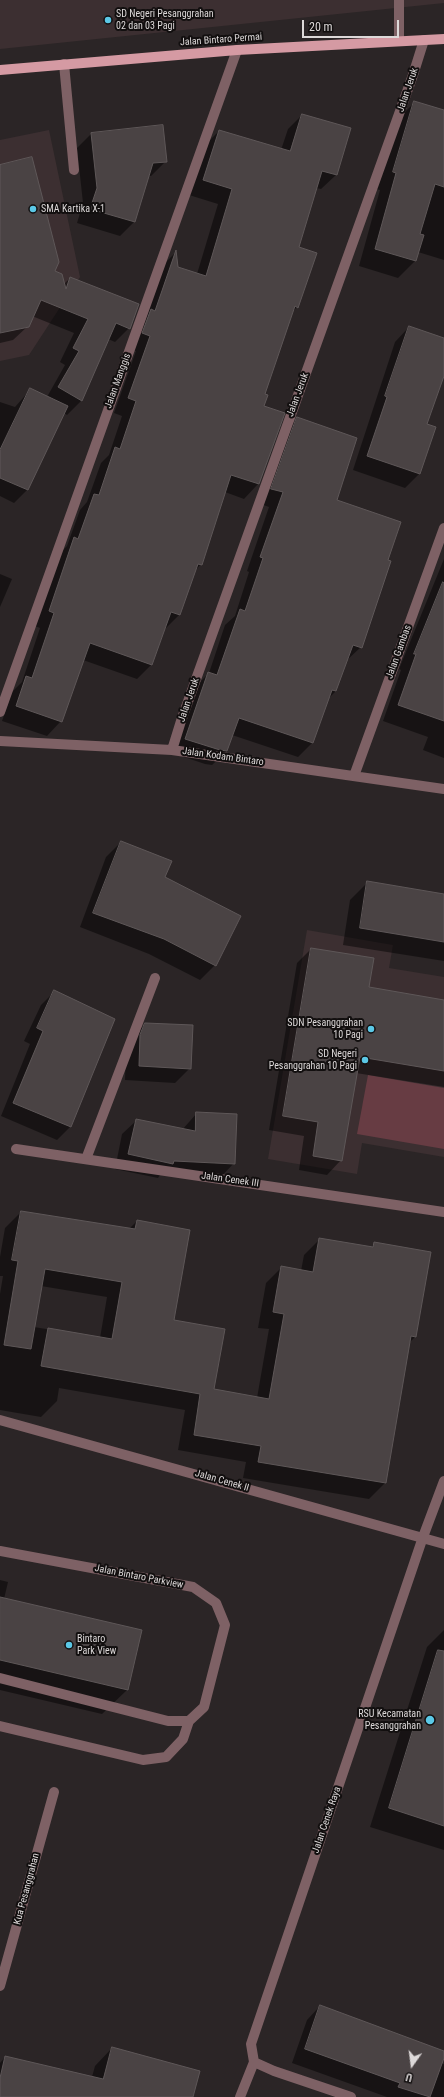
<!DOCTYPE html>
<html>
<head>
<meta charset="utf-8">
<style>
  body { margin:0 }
  #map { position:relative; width:444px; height:2097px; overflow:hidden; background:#2b2526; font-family:"Roboto Condensed",sans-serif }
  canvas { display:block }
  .north { position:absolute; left:392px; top:2045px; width:40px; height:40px; -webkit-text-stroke:3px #120f0f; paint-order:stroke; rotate:194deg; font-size:11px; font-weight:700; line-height:16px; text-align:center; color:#ddd9d9 }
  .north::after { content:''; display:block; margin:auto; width:14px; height:18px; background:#ddd9d9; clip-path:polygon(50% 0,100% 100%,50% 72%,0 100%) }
  .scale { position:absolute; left:302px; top:20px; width:97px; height:18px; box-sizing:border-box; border:2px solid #ddd9d9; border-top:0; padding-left:5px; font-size:12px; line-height:14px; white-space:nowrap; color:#ddd9d9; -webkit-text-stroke:3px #120f0f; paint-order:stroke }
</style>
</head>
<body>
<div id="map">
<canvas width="444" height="2097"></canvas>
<div class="north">U</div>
<div class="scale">20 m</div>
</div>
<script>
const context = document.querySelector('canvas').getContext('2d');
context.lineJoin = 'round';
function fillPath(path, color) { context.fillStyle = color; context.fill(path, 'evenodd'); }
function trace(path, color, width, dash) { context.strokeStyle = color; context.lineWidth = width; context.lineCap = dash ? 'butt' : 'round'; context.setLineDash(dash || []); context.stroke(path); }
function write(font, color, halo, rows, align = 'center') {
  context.font = font + ' "Roboto Condensed",sans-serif'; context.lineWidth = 4; context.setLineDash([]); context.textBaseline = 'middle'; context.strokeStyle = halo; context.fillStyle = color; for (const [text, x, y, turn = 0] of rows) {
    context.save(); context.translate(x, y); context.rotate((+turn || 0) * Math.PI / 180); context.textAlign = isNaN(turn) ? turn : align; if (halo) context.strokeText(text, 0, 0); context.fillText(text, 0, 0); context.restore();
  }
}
const built = new Path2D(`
  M0 0H444V3L0 49Z
  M49 130 80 277 29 355 0 361V140Z
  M307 930 393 945 389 968 444 977V1157L362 1143 357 1174 268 1159Z`);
const green = new Path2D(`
  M368 1075 444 1088V1149L357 1134Z`);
const shadow = new Path2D(`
  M415 102 444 111V260L418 252 415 261 398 278 359 266 380 190 376 189 398 119Z
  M302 115 336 175 321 189 316 188 297 248V307L292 312 264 394 263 407 283 414 258 484 244 499 225 492 201 564 195 571 179 615 165 629 152 664 137 679 83 660 61 721 47 736 2 721 12 692 22 682 40 628 35 626 60 553 67 546 80 510 87 502 101 463 109 455 122 416 114 413 136 351 128 348 162 266 176 252 177 267 197 274 218 204 189 195 204 146 219 131 281 150 288 129Z
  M162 126 166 161 151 176H148L134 222 120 236 77 223 83 203 77 148 91 134Z
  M0 166 53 271 64 284 70 278 129 328 115 342 108 339 81 401 67 415 64 413 27 490 14 503 0 496V402L15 407 31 389 47 397 65 365 60 362 74 333 32 316 28 326 13 340 0 343Z
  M409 327 444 339V372L426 425 420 473 405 488 353 470 395 342Z
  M297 419 335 500 387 561 361 647 346 661 336 691 328 699 312 743 298 757 232 735 227 751 212 765 205 764 172 753 194 688 209 673 225 625 235 616 249 572 247 571 269 507 258 503 283 433Z
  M444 559V758L423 750 428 737 383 721 401 670 399 669Z
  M0 574 12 579 0 607Z
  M121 842 164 878 215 965 200 980 149 954 80 927 106 857Z
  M368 882 444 895V961L343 945 350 900Z
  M311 949 368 988 444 1001V1087L356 1073 341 1160 327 1175 299 1170 304 1136 269 1130 297 963Z
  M54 992 113 1019 70 1127 57 1140 1 1116 30 1044 24 1041 41 1005Z
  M145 1024 190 1068 175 1083 125 1080 126 1050 131 1038Z
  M197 1113 234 1163 220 1178 160 1175 158 1178 115 1169 122 1134 137 1120 182 1130Z
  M21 1212 129 1229 137 1221 173 1321 213 1390 257 1398 269 1329 258 1328 266 1283 282 1267 301 1271 304 1255 320 1239 370 1248 375 1243 415 1337 409 1343 385 1483 369 1499 243 1478 246 1462 178 1450 185 1410 59 1388 57 1401 41 1417 0 1410V1294L3 1276H0V1257L5 1228ZM41 1286 107 1297 100 1338 34 1327Z
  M0 1580 8 1582 4 1599 140 1631 127 1690 102 1714 0 1690Z
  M444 1630V1850L370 1827 427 1647Z
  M320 2006 444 2052 441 2063 444 2064V2097H387L292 2063 307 2020Z
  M112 2048 192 2097H0V2063L5 2057 92 2077 95 2066Z`);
const building = new Path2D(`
  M414 101 444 110V187L435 184 420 234 424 235 416 261 375 249 396 173 393 172Z
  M302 114 351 128 337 175 322 171 299 247 317 253 298 308 295 306 265 394 268 395 264 406 285 413 259 484 231 475 202 565 198 564 180 615 171 612 152 665 90 643 62 722 16 706 26 676 32 678 54 613 49 611 74 537 78 539 94 494 99 495 115 447 120 449 136 401 128 398 150 336 142 333 151 309 155 311 176 250 178 267 206 276 232 189 203 180 219 130 290 151Z
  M163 125 167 162 153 163 135 222 90 209 97 188 91 133Z
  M32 157 59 262 55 271 62 274 66 289 70 277 139 304 130 329 116 323 82 401 58 387 79 351 73 348 88 319 41 300 29 327 0 333V165Z
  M409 326 444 338V376L427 424 436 427 420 474 367 456 387 397 385 396Z
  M30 388 68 406 28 490 0 478V450Z
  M297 417 357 438 337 500 401 522 388 560 391 561 362 648 353 645 336 691 332 690 313 743 239 718 227 751 220 750 185 739 208 672 217 675 240 609 245 611 263 558 260 557 283 492 271 489Z
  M443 582 444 583V721L398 705 416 654H414Z
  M121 841 172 861 165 877 241 916 216 966 164 939 93 913Z
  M367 881 444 894V942L360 928Z
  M311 948 374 958 369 987 444 1000V1071L360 1057 342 1161 313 1156 318 1122 283 1116Z
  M54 990 115 1019 71 1127 13 1103 43 1031 37 1028Z
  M145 1023 193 1025 191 1069 139 1066 140 1035Z
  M196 1112 237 1114 235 1164 174 1161 173 1164 128 1154 136 1119 195 1131Z
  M21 1211 135 1229 137 1220 190 1230 174 1320 225 1329 214 1389 269 1399 284 1314 273 1312 281 1266 313 1272 319 1238 373 1247 374 1242 431 1252 416 1337 411 1336 386 1483 258 1462 261 1446 194 1435 200 1394 41 1366 48 1328 112 1339 122 1282 45 1269 31 1349 4 1345 18 1261 12 1260Z
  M0 1597 142 1630 128 1690 0 1660Z
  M438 1650 444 1651V1826L389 1808Z
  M320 2005 444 2051V2058L430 2097 398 2087 400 2083 305 2049Z
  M112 2047 200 2071 193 2097H0V2078L5 2056 103 2079Z`);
const minor = new Path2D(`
  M399 41V0
  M64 64 74 170
  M0 712 237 50
  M0 741 172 750 444 789
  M172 750 181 721 413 75 424 40
  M354 776 444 528
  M16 1149 444 1212
  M86 1159 155 978
  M0 1420 444 1544
  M0 1551 193 1587 216 1603 225 1625 204 1707 189 1721H168L0 1678
  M0 1726 143 1760 166 1757 183 1739 189 1721
  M0 1986 54 1792
  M240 2097 254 2062
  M351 2097 274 2071 254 2062 251 2044 423 1537 444 1481`);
const major = new Path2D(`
  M0 70 237 50 444 39`);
const markers = [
  [108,20,4,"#5bc8e6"],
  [33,209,4,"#5bc8e6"],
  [371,1029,4,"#5bc8e6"],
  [365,1060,4,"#5bc8e6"],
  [69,1645,4,"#5bc8e6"],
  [430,1720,5,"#5bc8e6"]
];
const poiNames = [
  ["SD Negeri Pesanggrahan",116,14],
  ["02 dan 03 Pagi",116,26],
  ["SMA Kartika X-1",41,209],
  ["SDN Pesanggrahan",363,1023,"right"],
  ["10 Pagi",363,1035,"right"],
  ["SD Negeri",357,1054,"right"],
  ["Pesanggrahan 10 Pagi",357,1066,"right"],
  ["Bintaro",77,1639],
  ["Park View",77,1651],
  ["RSU Kecamatan",421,1714,"right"],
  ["Pesanggrahan",421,1726,"right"]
];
const streetNames = [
  ["Jalan Bintaro Permai",221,40,-4],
  ["Jalan Jeruk",408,90,-71],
  ["Jalan Manggis",118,381,-70],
  ["Jalan Jeruk",298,395,-70],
  ["Jalan Gambas",399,652,-70],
  ["Jalan Jeruk",189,700,-71],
  ["Jalan Kodam Bintaro",223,757,8],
  ["Jalan Cenek III",230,1180,8],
  ["Jalan Cenek II",222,1481,16],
  ["Jalan Bintaro Parkview",139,1577,11],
  ["Jalan Cenek Raya",327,1820,-71],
  ["Kua Pesanggrahan",27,1889,-75]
];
fillPath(built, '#3c2f31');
fillPath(green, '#673c43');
fillPath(shadow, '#0007');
fillPath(building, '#4a4344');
trace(building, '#5e5758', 1);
trace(minor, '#7e6165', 10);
trace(major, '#d59aa3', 10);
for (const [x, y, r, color] of markers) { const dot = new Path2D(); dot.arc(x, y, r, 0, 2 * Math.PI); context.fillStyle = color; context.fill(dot); trace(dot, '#120f0f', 1.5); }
write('10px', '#ddd9d9', '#120f0f', poiNames, 'left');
write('10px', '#ddd9d9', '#120f0f', streetNames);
</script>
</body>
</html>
